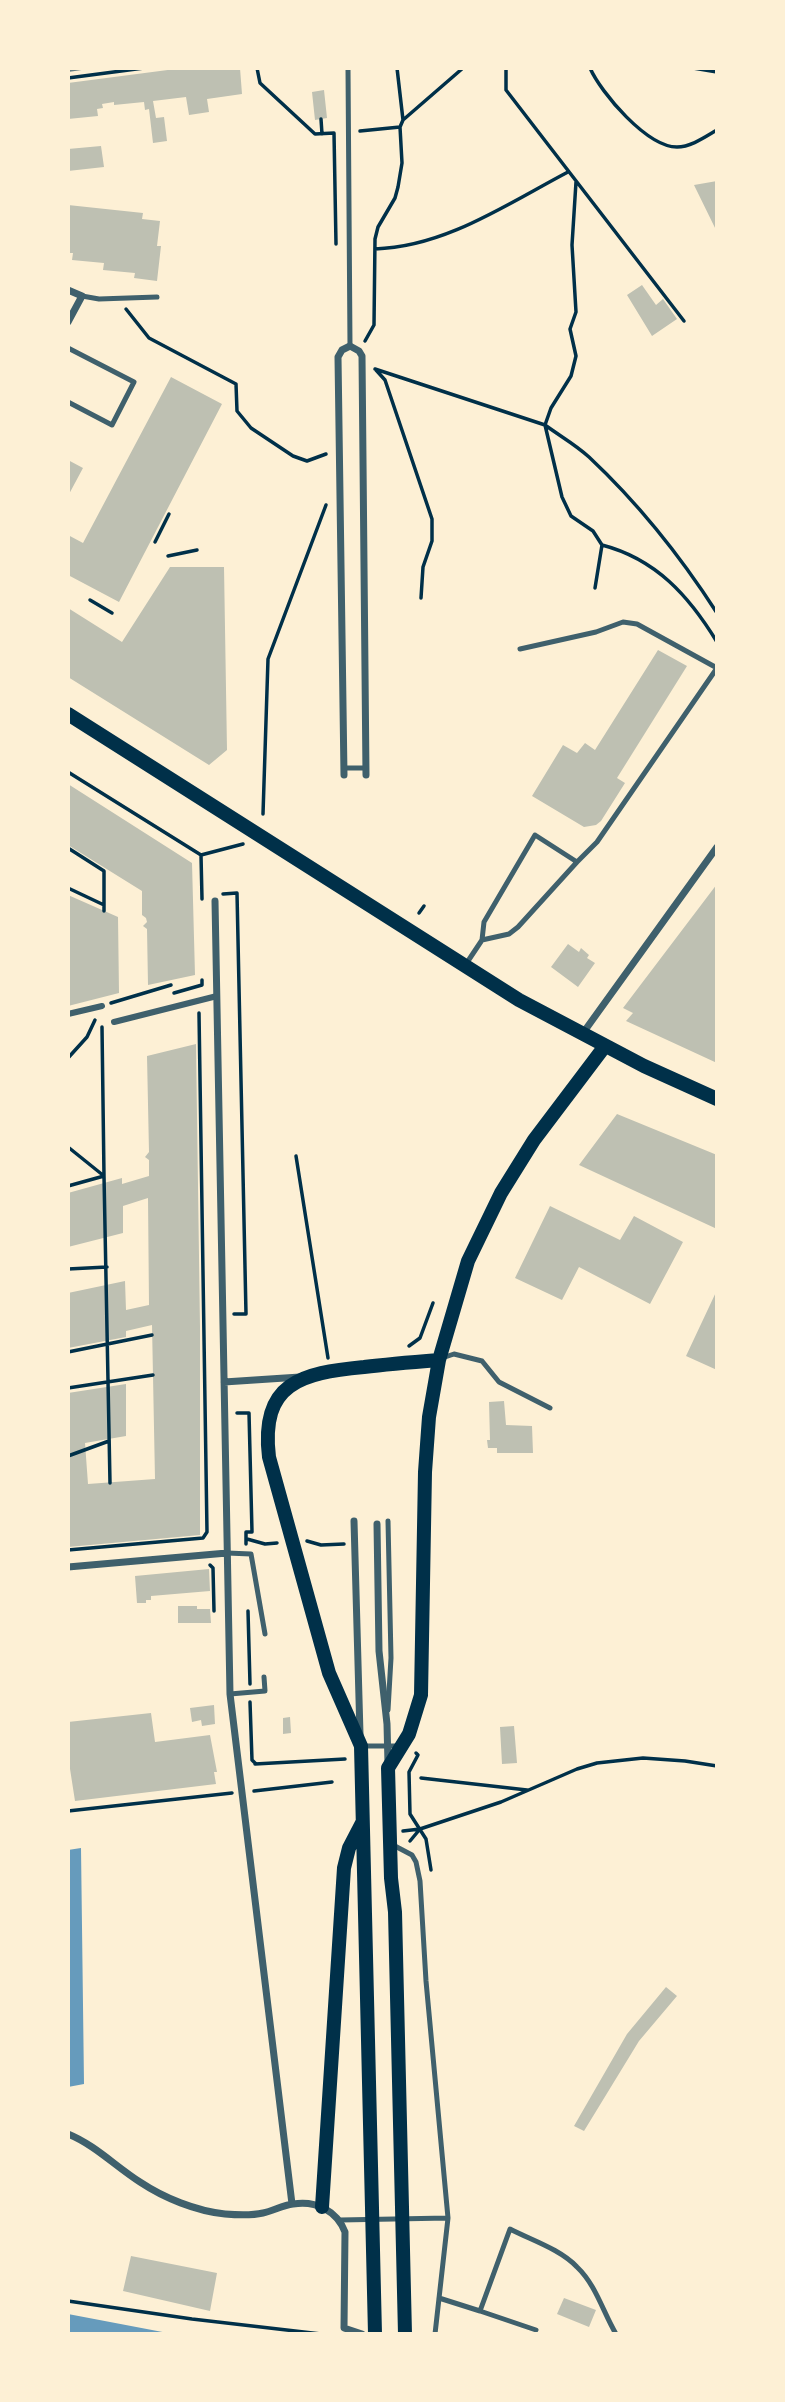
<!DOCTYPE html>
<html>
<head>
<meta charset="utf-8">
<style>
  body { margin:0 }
  #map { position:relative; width:785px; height:2402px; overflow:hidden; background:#fdf0d5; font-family:Raleway,sans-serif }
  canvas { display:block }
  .frame { position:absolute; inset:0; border:70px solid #fdf0d5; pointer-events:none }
</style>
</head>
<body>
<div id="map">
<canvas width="785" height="2402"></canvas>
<div class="frame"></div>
</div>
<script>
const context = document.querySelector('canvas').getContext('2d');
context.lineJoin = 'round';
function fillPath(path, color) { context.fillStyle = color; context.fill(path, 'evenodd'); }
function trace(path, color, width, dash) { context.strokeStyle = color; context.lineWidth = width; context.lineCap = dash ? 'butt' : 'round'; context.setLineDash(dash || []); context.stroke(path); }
const water = new Path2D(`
  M81 1848 84 2084 68 2087V1850Z
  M68 2314 173 2334H68Z`);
const building = new Path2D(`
  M183 68H240L242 94 207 99 209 112 189 115 186 97 153 101 156 118 164 117 167 141 153 143 149 109 145 110 144 102 114 105V102L102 104 103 108 97 109 98 116 68 119V83Z
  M324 90 327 118 315 120 312 92Z
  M101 146 104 167 68 171V149Z
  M717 181V232L694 185Z
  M68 205 143 213 142 219 160 221 157 246H161L157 281 134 278 135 273 103 270 104 263 72 260 73 253H68Z
  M642 285 656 305 663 299 677 319 652 336 627 295Z
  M171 377 222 404 119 602 68 575V535L83 543Z
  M68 460 83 468 68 496Z
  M170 567H224L227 750 209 765 68 677V608L122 642Z
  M658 650 687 666 617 778 625 783 601 821 596 825 584 827 532 796 563 745 577 753 585 743 595 750Z
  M68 784 192 863 195 975 148 985 147 929 143 926 147 922 146 918 142 915V891L68 845Z
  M717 884V1063L626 1021 633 1013 623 1008Z
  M68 895 118 917 119 993 68 1006Z
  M568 944 579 952 581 948 589 955 587 958 595 963 578 987 551 967Z
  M196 1044 200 1327V1535L68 1547V1393L126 1384V1436L85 1443 88 1484 155 1479 152 1325 126 1331V1337L68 1348V1293L125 1281 126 1310 149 1305 148 1198 123 1206V1233L68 1247V1193L122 1178V1184L149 1176V1160L145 1157 149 1152 147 1056Z
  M617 1114 717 1155V1229L579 1165Z
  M550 1206 620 1240 634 1216 683 1242 650 1304 579 1267 562 1300 515 1278Z
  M717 1290V1370L686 1356Z
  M504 1401 506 1425 532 1426 533 1453H497V1448H488L487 1440H490L489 1402Z
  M209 1569 210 1591 151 1596V1600H146V1603H137L135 1576Z
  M178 1606H197V1609H210L211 1623H178Z
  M214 1705 215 1724 202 1726 201 1720 192 1722 190 1708Z
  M151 1713 155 1742 210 1735 217 1772H214L216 1784 75 1801 68 1756V1722Z
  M290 1717 291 1733 283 1734V1718Z
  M514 1726 517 1763 502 1764 500 1727Z
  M666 1987 677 1996 639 2041 584 2131 574 2126 627 2034Z
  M131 2256 217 2273 210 2311 123 2291Z
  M564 2298 596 2310 589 2327 557 2314Z`);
const path = new Path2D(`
  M257 68 260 83 315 134 334 133 336 244
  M397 68 403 120
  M506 68V90L684 321
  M590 68C601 93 647 147 677 147 691 147 705 137 717 130
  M693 68 717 72
  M68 78 144 68
  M321 119 322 134
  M360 131 400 127
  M576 182 572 245 576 312 570 329 576 356 571 376 551 408 545 425C560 436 576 445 589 457 638 503 681 557 717 613
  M375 249C445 247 507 204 568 172
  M126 309 149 338 236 384 237 411 251 428 293 456 307 461 326 454
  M365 341 374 325 375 239 378 227 395 198 398 187 402 163 400 127 403 120 463 68
  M375 369 545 425 562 497 571 516 593 531 602 545C656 559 689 596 717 642
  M376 370 385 380 432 519V541L423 567 421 598
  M155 542 169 514
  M168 556 197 550
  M595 588 602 545
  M90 600 112 613
  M68 772 201 855 202 899
  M263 814 268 659 326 505
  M68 848 104 871V905
  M201 855 243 844
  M68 888 104 905V911
  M223 894 237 893 246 1314H234
  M419 913 424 906
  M174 993 202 985V980
  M111 1003 171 985
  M68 1058 87 1037 95 1020
  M68 1147 104 1176 110 1483
  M296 1156 328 1358
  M68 1186 104 1176 102 1027
  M68 1269 107 1267
  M409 1346 420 1338 433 1303
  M68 1352 152 1335
  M68 1388 153 1375
  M237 1413H249L252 1532H246V1544
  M68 1456 109 1441
  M247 1539 265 1544 277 1543
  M307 1541 321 1545 344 1544
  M68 1550 203 1538 207 1532 199 1013
  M210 1565 213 1568 214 1611
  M248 1611 250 1684
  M250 1702 252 1760 256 1764
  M416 1753 418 1755 409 1772 410 1814 426 1839 431 1870
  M255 1764 345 1759
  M421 1778 527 1790
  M254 1791 332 1782
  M68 1811 232 1793
  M403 1831 420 1829 501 1802 577 1769 597 1763 643 1758 685 1761 717 1766
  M410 1841 420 1829
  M68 2301 192 2319 321 2334`);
const service = new Path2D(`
  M348 68 350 346
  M82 296 99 299 157 297
  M68 348 134 382 112 425 68 402
  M520 649 596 632 623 622 637 624 717 668 597 842 577 862
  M344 768H366
  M466 964 482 940 484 922 535 835 577 862 518 927 509 934 482 940
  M442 1358 454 1354 482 1361 499 1382 550 1408
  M227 1553 251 1554 265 1634
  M230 1694 265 1691 264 1677
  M388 1710 391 1658 388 1521
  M364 1746H400
  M393 1845 412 1855 416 1862 420 1881 426 1981 448 2218 435 2334
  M340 2220 448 2218
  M439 2298 480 2311 510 2229C531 2240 560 2249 577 2267 596 2285 603 2312 616 2334
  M480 2311 536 2330`);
const pedestrian = new Path2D(`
  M68 1014 102 1006
  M114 1022 217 996`);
const minor = new Path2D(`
  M68 290 82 296 68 322
  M344 775 338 357 342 350 350 346 359 351 362 356 366 775
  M215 901 230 1694 292 2204
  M583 1033 717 847
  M224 1382 300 1377
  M354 1521 360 1734
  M377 1524 379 1651 387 1724 388 1764
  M68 1567 227 1553
  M68 2134C95 2145 115 2166 140 2182 164 2198 196 2211 225 2214 237 2215 250 2216 263 2213 273 2211 283 2205 293 2204 316 2200 337 2211 345 2232L344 2328 362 2334`);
const secondary = new Path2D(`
  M68 714 519 1000 644 1066 717 1099
  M322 2207 344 1868 349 1848 362 1823
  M375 2334 361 1746 329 1673 269 1457C260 1383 301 1373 364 1367 389 1364 414 1362 439 1360
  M405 2334 395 1912 391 1878 388 1768 409 1734 421 1695 425 1472 429 1417 439 1360 468 1261 501 1193 534 1140 605 1046`);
const tram = new Path2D(`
  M68 71 88 68`);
fillPath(water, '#669bbc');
fillPath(building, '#bec0b2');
trace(path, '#003049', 3.5);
trace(service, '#3f606c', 5);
trace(pedestrian, '#3f606c', 6);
trace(minor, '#3f606c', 7);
trace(secondary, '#003049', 14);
trace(tram, '#657d81', 2);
</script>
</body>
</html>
